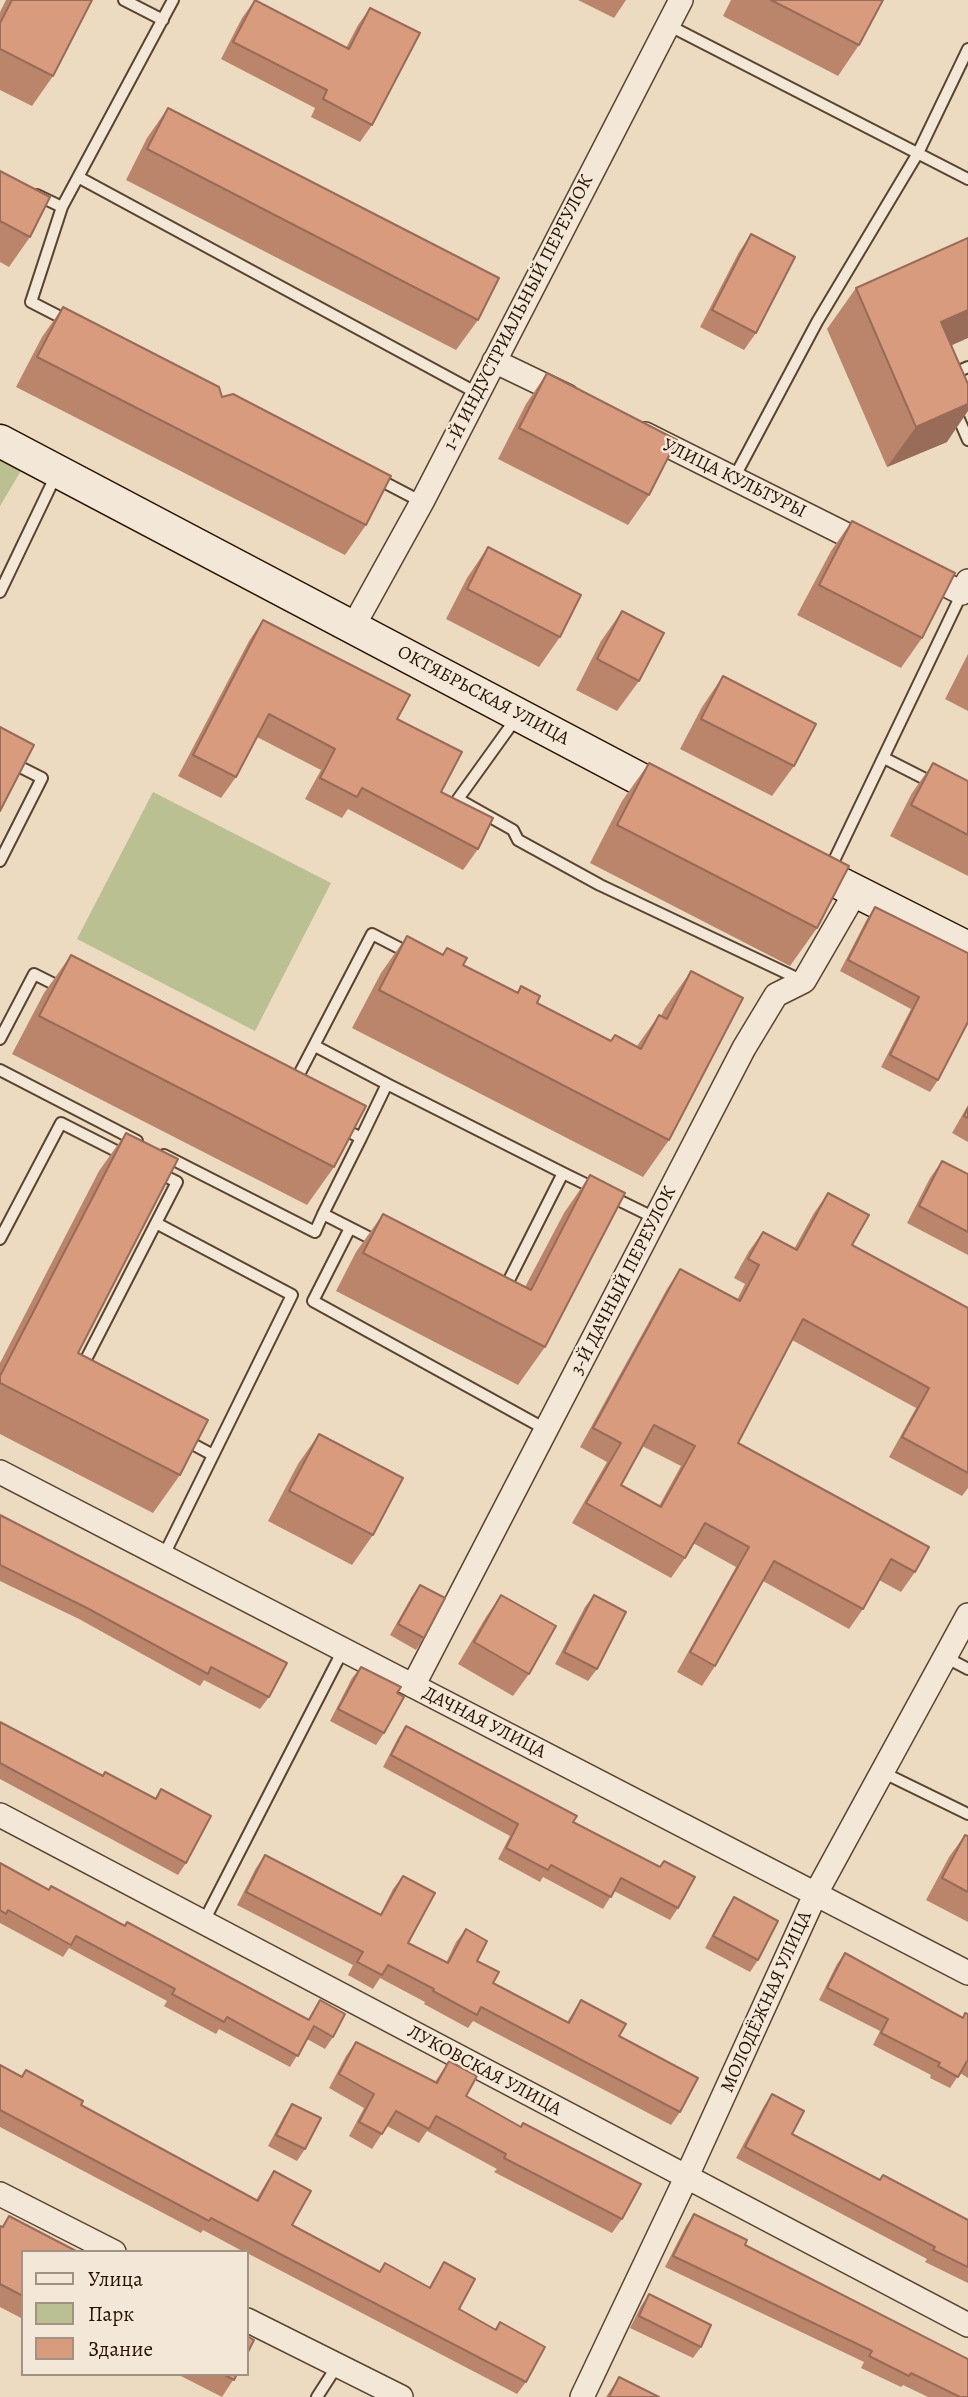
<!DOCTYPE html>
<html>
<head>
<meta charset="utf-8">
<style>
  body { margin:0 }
  #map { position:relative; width:968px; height:2397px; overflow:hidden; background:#eddbc1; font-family:Alegreya,serif }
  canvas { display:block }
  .legend { position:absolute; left:21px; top:2250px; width:228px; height:126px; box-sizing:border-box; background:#f3e8d7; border:2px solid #a29281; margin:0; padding:9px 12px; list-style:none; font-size:21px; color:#281200 }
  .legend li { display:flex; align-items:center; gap:14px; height:35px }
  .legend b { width:35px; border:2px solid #a29281 }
</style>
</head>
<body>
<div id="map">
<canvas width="968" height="2397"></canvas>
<ul class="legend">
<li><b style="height:9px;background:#f3e8d7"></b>Улица</li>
<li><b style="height:19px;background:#bac091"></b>Парк</li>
<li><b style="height:19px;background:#d99b7d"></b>Здание</li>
</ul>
</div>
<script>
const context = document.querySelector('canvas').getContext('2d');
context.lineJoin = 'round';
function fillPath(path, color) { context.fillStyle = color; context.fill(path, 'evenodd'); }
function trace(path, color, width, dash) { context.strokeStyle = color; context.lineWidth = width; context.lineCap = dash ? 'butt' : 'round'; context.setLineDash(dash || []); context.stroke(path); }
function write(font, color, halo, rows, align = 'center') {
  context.font = font + ' Alegreya,serif'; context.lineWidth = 5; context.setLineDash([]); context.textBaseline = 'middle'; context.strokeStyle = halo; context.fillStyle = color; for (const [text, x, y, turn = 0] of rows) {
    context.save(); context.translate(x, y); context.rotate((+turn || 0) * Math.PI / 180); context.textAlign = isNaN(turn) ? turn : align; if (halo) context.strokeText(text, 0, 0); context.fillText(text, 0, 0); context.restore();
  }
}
const green = new Path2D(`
  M0 452 25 464 0 506Z
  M153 792 331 883 255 1031 77 939Z`);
const service = new Path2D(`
  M124 0 163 20
  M668 25 968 179
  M78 177 477 393
  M37 195 62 207 173 0
  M62 207 31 302 70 322
  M950 375 968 367
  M955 410 968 440
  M374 477 422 502
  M734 478 817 322 918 153 968 49
  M0 592 56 475
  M517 717 458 799 513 830 518 840 600 885 801 980
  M0 757 42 778 0 861
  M884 758 935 784
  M829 871 962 593
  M0 1039 34 974 62 988
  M315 1046 387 1084
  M0 1070 137 1141
  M294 1084 372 934 409 953
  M340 1127 361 1138 323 1214 380 1243
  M361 1138 387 1084 563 1173
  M164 1155 315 1232 323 1214
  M156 1223 292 1295 163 1557
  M350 1228 313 1301 547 1430
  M0 1239 61 1123 124 1155
  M504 1290 563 1173 657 1219
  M81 1369 177 1182 157 1172
  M185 1440 213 1455
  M945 1657 968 1669
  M882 1772 968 1814
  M203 1923 343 1650
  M317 2397 337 2366`);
const minor = new Path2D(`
  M494 361 567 396
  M645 434 871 547
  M920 572 962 593 968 581
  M354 625 422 502 681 0
  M0 1472 968 1973
  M413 1686 744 1048 776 995 804 981 855 893
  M0 1815 968 2325
  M0 2194 114 2252
  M247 2320 401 2397
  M582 2397 686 2178 815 1895 968 1615`);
const secondary = new Path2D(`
  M0 441 674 797
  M804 865 968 948`);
const wall = new Path2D(`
  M6 0H92L53 76 32 106 0 90V12Z
  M255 0 346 48 358 25 370 8 372 125 360 142 311 117 315 108 221 59 242 18Z
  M578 0H626L614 18Z
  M731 0H883L859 45 838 76 723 16Z
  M168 108 478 320 456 350 126 180 147 138Z
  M0 171 30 237 9 267 0 262Z
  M751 234 756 333 744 350 700 327 739 252Z
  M856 288 951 346 947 442 887 467 827 329Z
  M63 307 222 397 366 525 345 555 16 387 42 337Z
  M547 373 649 495 628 525 498 459 526 404Z
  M852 521 922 638 901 668 797 615 831 551Z
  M488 547 560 637 539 667 446 619 467 578Z
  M622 611 639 681 617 711 576 690 601 641Z
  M263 620 397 719 478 849 463 870 348 809 342 818 305 799 321 770 257 737 236 777 221 798 178 776 249 641Z
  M968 654V711L945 699Z
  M723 676 794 766 772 796 680 749 702 707Z
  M649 763 817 928 790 966 590 863 622 801Z
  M933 763 968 781V876L890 836 912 793Z
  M875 907 968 953 938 1080 930 1092 881 1067 911 1009 840 971 867 919Z
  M407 936 443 954 447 948 463 965 517 992 521 986 537 1003 610 1041 615 1035 637 1046 659 1015 661 1016 665 1008 691 971 669 1140 643 1177 352 1028 381 973Z
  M71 955 334 1167 307 1205 12 1054 44 993Z
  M968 1105V1142L952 1133Z
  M126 1133 78 1353 180 1475 153 1513 0 1434V1363L99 1171Z
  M942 1161 968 1174V1255L907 1223 930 1178Z
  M590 1175 545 1347 518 1385 336 1291 356 1252 383 1214 525 1287 564 1213Z
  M828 1193 852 1245 968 1308V1488L962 1496 889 1457 916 1408 792 1340 738 1443 915 1572 901 1592 879 1580 863 1609 849 1629 763 1581 715 1666 702 1686 677 1672 736 1567 693 1543 685 1558 671 1578 572 1523 607 1462 580 1447 667 1289 680 1269 737 1300 745 1284 734 1278 749 1251 763 1232 794 1249 814 1213ZM642 1446 681 1466 659 1506 621 1485Z
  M319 1434 373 1535 352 1565 268 1521 298 1464Z
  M0 1515 269 1697 260 1709 204 1680 200 1686 79 1619 0 1581Z
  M420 1585 424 1638 416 1650 390 1635 412 1596Z
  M501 1595 529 1674 513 1696 458 1664 486 1617Z
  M594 1595 597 1669 588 1681 555 1664 585 1607Z
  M361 1667 397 1693 384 1733 376 1745 330 1721 352 1678Z
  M0 1722 102 1776 155 1798 161 1789 186 1863 178 1875 0 1779Z
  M406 1726 573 1822 659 1867 664 1861 678 1908 670 1920 614 1891 603 1909 543 1877 540 1882 498 1859 510 1836 383 1767 398 1738Z
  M965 1835 968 1836V1922L926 1900 949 1857Z
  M265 1855 380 1915 393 1889 403 1876 408 1943 446 1963 456 1942 466 1929 477 1961 493 1983 567 2022 581 2000 619 2036 680 2112 671 2125 473 2021 468 2028 424 2004 425 2002 380 1978 373 1989 348 1975 353 1965 237 1905 256 1868Z
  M0 1863 49 1890 125 1926 308 2019 320 2000 333 2037 325 2049 307 2039 290 2067 219 2029 216 2034 164 2006 167 2001 69 1948 63 1957 0 1923Z
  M734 1897 758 1960 750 1972 705 1948 726 1909Z
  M845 1953 962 2018 965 2013 968 2014V2078L960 2073 950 2088 930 2078 931 2075 873 2045 880 2031 819 2000 837 1964Z
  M356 2042 435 2082 449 2061 466 2096 622 2219 612 2233 494 2172 497 2169 427 2131 419 2143 387 2126 372 2149 349 2136 364 2108 329 2088 346 2056Z
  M0 2065 21 2076 26 2070 81 2105 256 2200 266 2183 274 2171 292 2225 379 2272 385 2263 429 2287 444 2262 459 2309 495 2329 500 2322 526 2382 517 2394 247 2253V2252H244L203 2230 201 2233 0 2127Z
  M772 2094 792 2134 879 2180 883 2175 968 2220V2283L925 2262 927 2259 736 2158 764 2106Z
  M292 2104 305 2149 297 2161 268 2146 284 2116Z
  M694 2214 745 2245 968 2397H928L903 2385 901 2387 861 2368 864 2362 665 2267 686 2226Z
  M9 2216 23 2252V2319L0 2307V2226H2Z
  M649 2294 701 2347 693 2358 630 2328 641 2306Z
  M177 2374H237L222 2397Z
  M619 2377 659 2397H606Z`);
const shadedWall = new Path2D(`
  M968 310V338L912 363 941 322Z
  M968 404V411L947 442 887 467 916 427Z`);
const building = new Path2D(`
  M12 0H92L53 76 0 49V23Z
  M255 0 349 49 370 8 420 33 372 125 323 99 327 90 233 42Z
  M771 0H883L859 45Z
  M168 108 499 278 478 320 147 149Z
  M0 171 50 197 30 237 0 221Z
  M751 234 795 257 756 333 712 310Z
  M968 238V310L941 322 968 384V404L916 427 856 288Z
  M63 307 219 387 222 397 233 394 391 476 366 525 37 357Z
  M547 373 677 440 649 495 519 428Z
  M852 521 955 573 922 638 819 585Z
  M488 547 581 595 560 637 467 589Z
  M622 611 664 633 639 681 597 659Z
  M263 620 410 695 397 719 462 752 441 792 493 818 478 849 362 788 357 797 320 778 335 749 269 714 236 777 193 755Z
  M723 676 816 724 794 766 701 719Z
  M0 727 34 745 0 811Z
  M649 763 849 866 817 928 617 825Z
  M933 763 968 781V835L911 805Z
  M875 907 968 953V1022L938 1080 890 1055 919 997 848 960Z
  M407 936 443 955 447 948 467 958 463 965 518 993 521 986 540 996 537 1003 611 1041 615 1035 641 1049 659 1015 667 1019 691 971 743 998 669 1140 379 990Z
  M71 955 366 1106 334 1167 39 1016Z
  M968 1108V1118L964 1116Z
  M126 1133 178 1159 78 1353 208 1420 180 1475 0 1383V1376Z
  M942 1161 968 1174V1232L919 1206Z
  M590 1175 625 1193 545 1347 363 1253 383 1214 531 1290Z
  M828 1193 869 1215 852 1245 968 1308V1473L902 1437 929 1388 803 1319 738 1443 929 1547 915 1572 891 1559 863 1609 774 1561 715 1666 690 1652 749 1547 705 1523 685 1558 586 1503 621 1443 593 1428 680 1269 740 1301 759 1265 748 1259 763 1232 797 1250ZM654 1425 695 1446 661 1507 621 1485Z
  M319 1434 403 1478 373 1535 289 1491Z
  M0 1515 287 1663 269 1697 211 1667 208 1674 87 1608 0 1565Z
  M420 1585 445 1598 424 1638 398 1624Z
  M501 1595 556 1626 529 1674 474 1642Z
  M594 1595 626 1612 597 1669 564 1652Z
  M361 1667 401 1687 397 1693 404 1697 384 1733 338 1709Z
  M0 1722 103 1776 105 1772 156 1799 161 1789 211 1816 186 1863 0 1763Z
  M406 1726 577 1816 573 1822 660 1867 664 1861 695 1877 678 1908 621 1878 611 1897 551 1865 548 1870 506 1848 518 1824 391 1755Z
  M965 1835 968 1836V1892L942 1878Z
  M265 1855 381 1915 403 1876 435 1893 408 1943 448 1963 466 1929 487 1941 477 1961 499 1972 493 1983 569 2023 581 2000 626 2024 619 2036 698 2078 680 2112 481 2007 477 2015 433 1991 434 1989 388 1965 382 1975 357 1962 363 1952 246 1892Z
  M0 1863 49 1890 51 1886 125 1926 127 1922 309 2020 320 2000 345 2014 333 2037 314 2026 298 2056 227 2017 224 2022 172 1994 175 1989 76 1936 71 1945 8 1910 6 1914 0 1910Z
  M734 1897 778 1921 758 1960 713 1936Z
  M845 1953 963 2018 965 2013 968 2014V2061H967L958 2077 938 2066 940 2063 881 2033 888 2019 827 1988Z
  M356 2042 437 2083 449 2061 477 2076 466 2096 521 2127 523 2123 641 2184 622 2219 504 2158 506 2154 436 2116 429 2129 396 2111 382 2134 359 2122 374 2094 339 2074Z
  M0 2065 22 2077 26 2070 83 2101 81 2105 258 2201 274 2171 311 2191 292 2225 380 2272 385 2263 430 2288 444 2262 475 2279 459 2309 496 2330 500 2322 545 2347 526 2382 211 2218 209 2221 0 2110Z
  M772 2094 804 2111 792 2134 880 2180 883 2175 968 2220V2267L933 2250 935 2247 745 2147Z
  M292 2104 321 2118 305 2149 276 2135Z
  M694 2214 747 2240 745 2245 968 2359V2397H960L911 2373 909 2376 869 2356 872 2351 673 2256Z
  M9 2216 78 2252H23V2296L0 2284V2226L3 2227Z
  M649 2294 711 2325 701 2347 639 2316Z
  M247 2336 254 2340 247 2354Z
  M223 2374H237L234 2380Z
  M619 2377 659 2397H609Z`);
const streetNames = [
  ["1-Й ИНДУСТРИАЛЬНЫЙ ПЕРЕУЛОК",519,313,-63],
  ["УЛИЦА КУЛЬТУРЫ",734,479,26],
  ["ОКТЯБРЬСКАЯ УЛИЦА",483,696,28],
  ["3-Й ДАЧНЫЙ ПЕРЕУЛОК",624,1281,-63],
  ["ДАЧНАЯ УЛИЦА",484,1723,27],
  ["МОЛОДЁЖНАЯ УЛИЦА",767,2002,-66],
  ["ЛУКОВСКАЯ УЛИЦА",484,2071,28]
];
fillPath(green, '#bac091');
trace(service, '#594430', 14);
trace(minor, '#594430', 26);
trace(secondary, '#281200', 35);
trace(service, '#f3e8d7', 10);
trace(minor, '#f3e8d7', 23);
trace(secondary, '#f3e8d7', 32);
fillPath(wall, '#bb856c');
fillPath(shadedWall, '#986c58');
fillPath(building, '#d99b7d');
trace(building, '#986c58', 2);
write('19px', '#281200', '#f3e8d7', streetNames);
</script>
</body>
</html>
